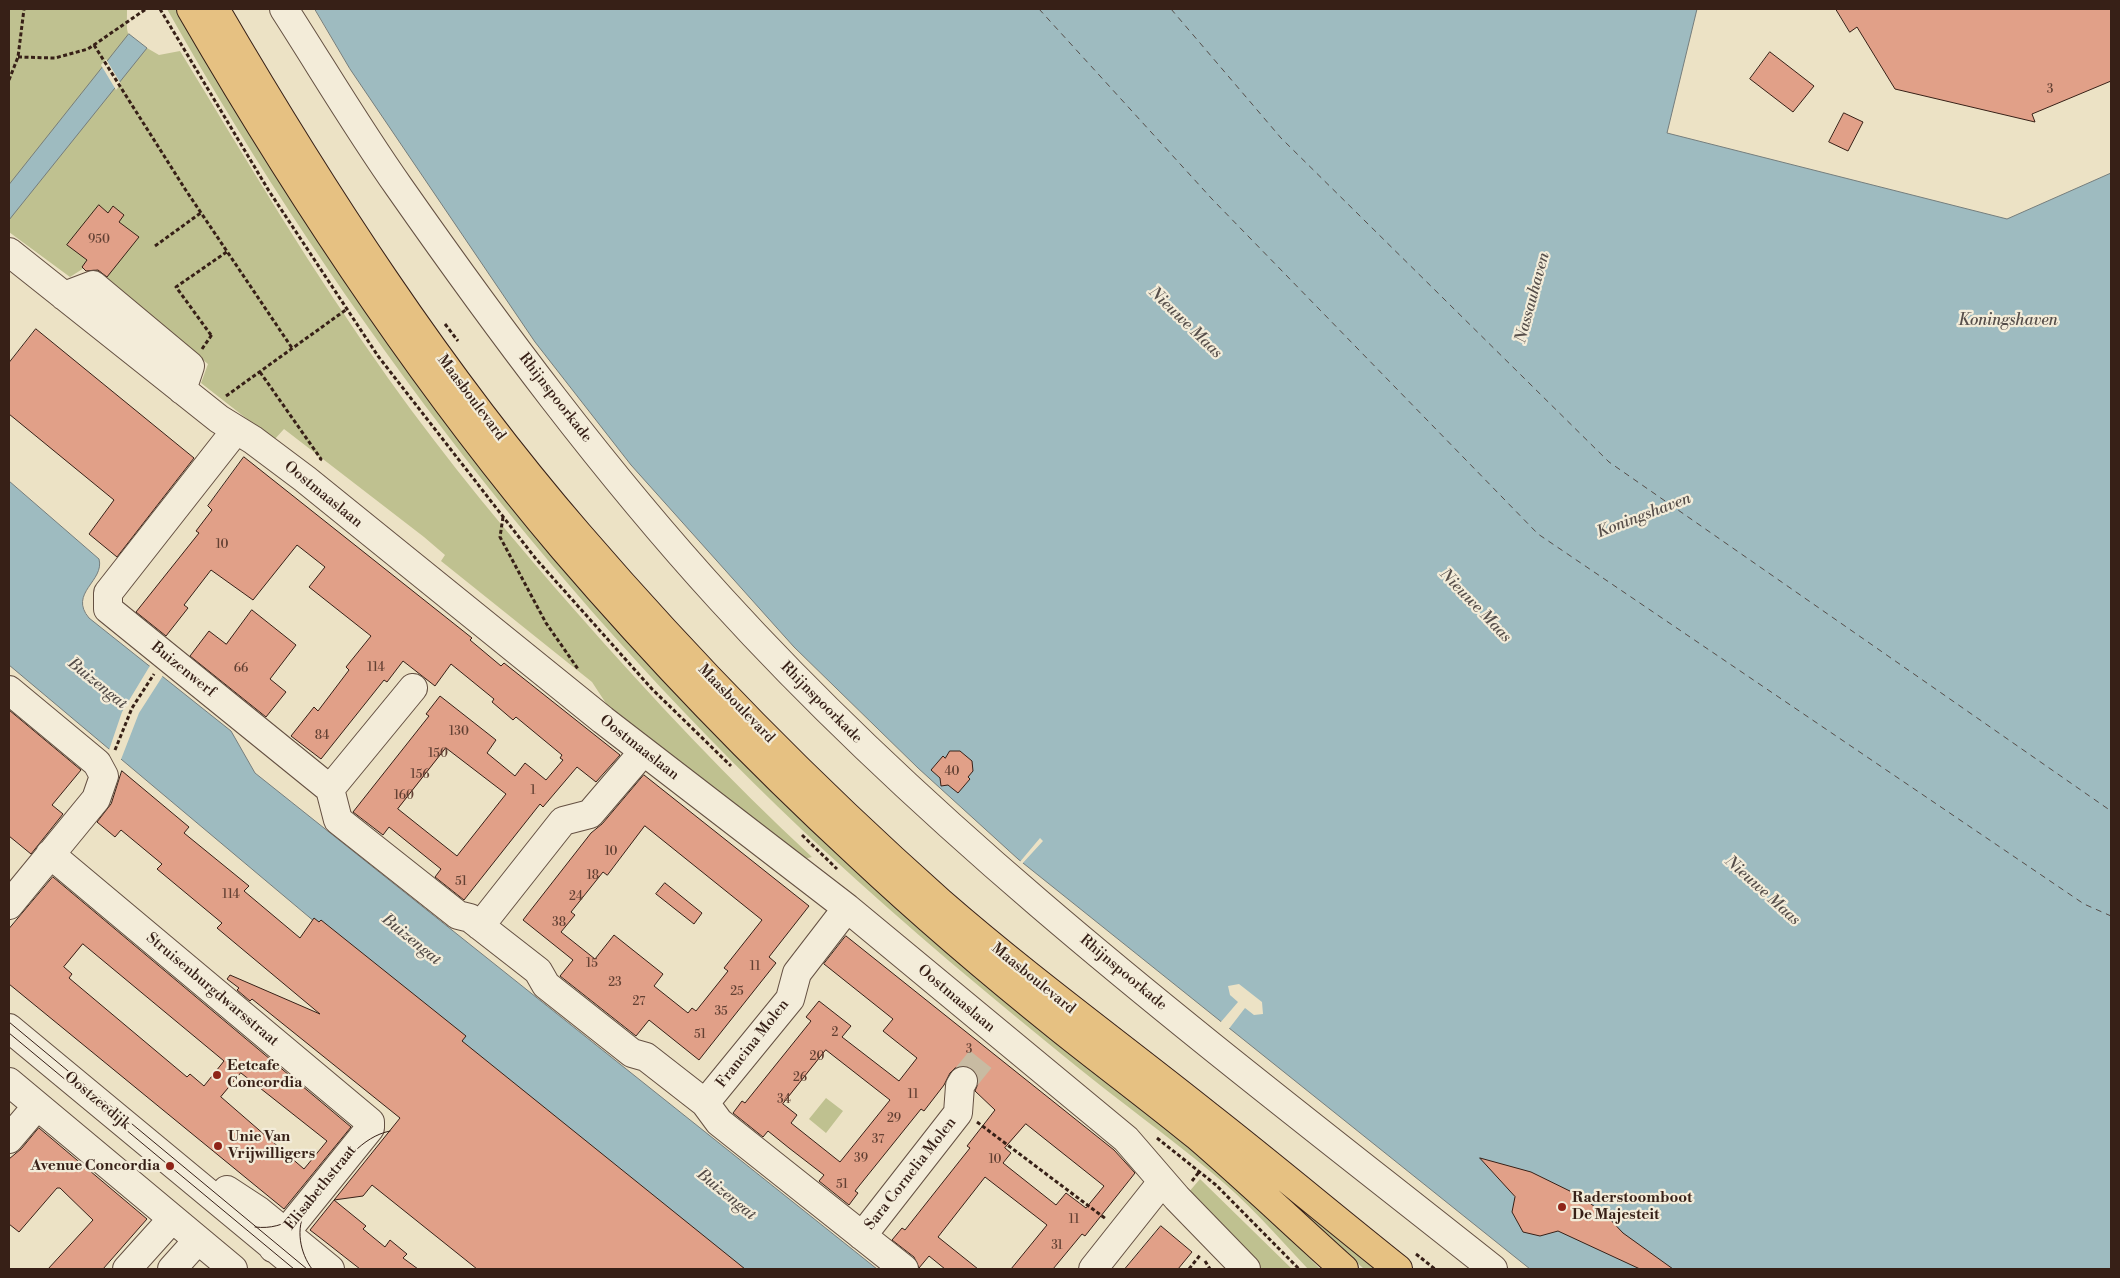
<!DOCTYPE html>
<html>
<head>
<meta charset="utf-8">
<style>
  body { margin:0 }
  #map { position:relative; width:2120px; height:1278px; overflow:hidden; background:#ece2c5; font-family:"Libre Bodoni",serif }
  canvas { display:block }
  .frame { position:absolute; inset:0; border:10px solid #372017; pointer-events:none }
</style>
</head>
<body>
<div id="map">
<canvas width="2120" height="1278"></canvas>
<div class="frame"></div>
</div>
<script>
const context = document.querySelector('canvas').getContext('2d');
context.lineJoin = 'round';
function fillPath(path, color) { context.fillStyle = color; context.fill(path, 'evenodd'); }
function trace(path, color, width, dash) { context.strokeStyle = color; context.lineWidth = width; context.lineCap = dash ? 'butt' : 'round'; context.setLineDash(dash || []); context.stroke(path); }
function write(font, color, halo, rows, align = 'center') {
  context.font = font + ' "Libre Bodoni",serif'; context.lineWidth = 4.5; context.setLineDash([]); context.textBaseline = 'middle'; context.strokeStyle = halo; context.fillStyle = color; for (const [text, x, y, turn = 0] of rows) {
    context.save(); context.translate(x, y); context.rotate((+turn || 0) * Math.PI / 180); context.textAlign = isNaN(turn) ? turn : align; if (halo) context.strokeText(text, 0, 0); context.fillText(text, 0, 0); context.restore();
  }
}
const green = new Path2D(`
  M9 9H127C127 35 124 33 144 50L147 48 159 55 180 51C247 161 313 273 388 378 447 461 512 539 579 615 653 699 730 781 812 857L800 860 611 711 592 682 441 561 445 555 424 537 284 429 274 440 201 383 208 364 87 266 70 277 9 232Z
  M167 9H180L405 361 1141 1104 1269 1216 1320 1269H1308C1277 1236 1247 1201 1211 1172 1167 1135 1120 1102 1076 1066 991 997 907 927 827 853 564 609 343 322 167 9Z
  M826 1098 843 1111 826 1133 809 1119Z
  M1200 1179 1292 1269H1256L1188 1193Z
  M1300 1205 1379 1269H1364L1298 1209Z`);
const water = new Path2D(`
  M315 9H1697L1667 133 2007 219 2111 173V1269H1530L1018 859 918 768 794 647 631 465 535 342 350 69Z
  M129 34 147 48 9 220V185Z
  M9 481 99 559C105 581 68 593 89 618L231 731 255 773 877 1269H737L309 917 9 665Z`);
const pier = new Path2D(`
  M106 59 121 84 116 90 101 65Z
  M151 664 164 674 139 713 120 762 108 753 122 712Z
  M1040 838 1043 841 1021 865 1019 863Z
  M1239 984 1262 1002 1263 1014 1254 1015 1245 1008 1228 1030 1220 1023 1238 1002 1230 995 1228 986Z`);
const ferry = new Path2D(`
  M1039 9 1212 199 1538 534 2084 904 2111 916
  M1171 9 1281 138 1609 462 2111 811`);
const building = new Path2D(`
  M1836 9H2111V81L2032 114 2035 122 1895 89 1857 27 1850 32Z
  M1770 52 1814 86 1793 112 1750 79Z
  M1844 113 1863 122 1848 151 1829 142Z
  M99 205 108 213 113 206 124 215 119 222 139 237 107 277 98 270 86 271 82 267 87 260 67 245Z
  M36 329 194 458 117 557 89 534 114 500 9 414V363Z
  M244 457 472 638 470 640 501 666 504 663 620 755 596 782 577 767 543 807 540 804 464 900 435 877 441 869 389 827 383 835 353 812 429 716 426 714 440 696 496 740 487 753 515 776 525 763 546 780 563 760 560 758 562 755 516 717 513 720 492 702 494 699 451 664 435 686 403 661 387 682 384 680 321 759 291 736 314 707 318 711 349 670 346 667 371 636 309 587 325 567 297 545 253 600 211 570 184 605 188 608 166 636 136 612 199 533 196 531 212 510 208 506ZM446 748 506 794 457 856 398 809Z
  M252 610 296 645 270 679 286 692 266 717 190 656 209 631 226 644Z
  M9 710 81 770 52 805 63 814 31 854 9 836Z
  M950 751H960L972 761 973 771 968 777 970 779 958 793 948 785 941 786 940 778 931 770 943 756 945 758Z
  M122 771 189 827 184 833 249 886 244 891 300 938 314 918 319 922 321 920 466 1036 462 1041 745 1269H477L372 1185 363 1196 334 1200 366 1226 363 1229 385 1247 390 1240 407 1254 403 1258 418 1269H360L323 1240 310 1230 400 1118 252 999 250 1001 237 990 239 988 227 979 230 975 320 1014 217 928 222 923 157 869 162 864 121 830 115 837 97 822 111 804Z
  M644 775 809 906 769 957 776 963 699 1060 649 1020 636 1036 560 976 573 960 523 920 591 833 602 824ZM645 826 762 920 724 968 728 971 696 1011 692 1008 688 1013 654 986 663 974 614 935 595 959 561 932 575 915 571 912 603 872 607 875Z
  M53 877 351 1127 284 1209 9 984V929ZM83 944 224 1061 204 1086 190 1074 187 1077 69 978 72 974 64 967ZM241 1073 327 1141 304 1169 221 1097Z
  M665 883 702 913 694 924 656 894Z
  M846 936 1114 1150 1135 1173 1085 1236 1082 1234 1053 1269H1011L1047 1225 985 1177 938 1237 978 1269H945L929 1256 919 1268 914 1257 892 1240 902 1228 905 1230 962 1158 970 1148 967 1146 995 1110 975 1091 979 1081 976 1073 971 1067 963 1065 955 1068 950 1073 944 1085 924 1111 921 1109 855 1191 858 1193 849 1205 819 1181 824 1175 789 1148 768 1131 763 1137 733 1113 742 1101 745 1103 811 1021 806 1017 819 1001 851 1026 842 1037 899 1081 917 1058 883 1031 893 1019 824 964ZM826 1050 890 1100 840 1162 791 1123 797 1115 783 1104ZM1026 1124 1104 1186 1086 1208 1066 1193 1056 1205 1003 1163 1011 1153 1005 1148Z
  M39 1128 147 1219 103 1269H48L93 1220 60 1188H57L19 1232 9 1224V1159L21 1149Z
  M1480 1158 1531 1172 1580 1196 1606 1215 1623 1233 1673 1269H1640L1558 1231 1540 1236 1523 1232 1512 1212 1515 1197Z
  M1161 1226 1192 1252 1178 1269H1125Z`);
const minorTunnel = new Path2D(`
  M963 1081 988 1050`);
const path = new Path2D(`
  M160 9 269 191 378 356 536 559 652 689 731 766
  M94 45 185 189 292 348
  M18 57 55 58 88 49 146 9
  M9 80 18 57 24 9
  M155 246 202 212
  M445 324 458 341
  M211 335 176 287 228 251
  M202 349 213 333
  M260 372 321 459 319 462
  M226 396 347 309
  M503 517 500 537 546 623 578 669
  M115 750 132 708 154 674
  M802 835 837 869
  M977 1122 1106 1219
  M1157 1138 1216 1185 1299 1269
  M1192 1181 1199 1172
  M1416 1254 1435 1269
  M1205 1261 1210 1269
  M1189 1269 1201 1254`);
const minor = new Path2D(`
  M284 9C322 68 358 129 399 187 497 327 604 471 720 598 950 851 1226 1057 1493 1269
  M9 252 219 419 253 440 305 479 603 720 847 908 1126 1139 1177 1198 1246 1269
  M64 296 93 285 190 366 182 390
  M236 430 108 593V609L330 789 413 688
  M9 690 97 763 104 776 96 799 9 905
  M330 789 338 820 458 915 470 918 538 971 546 985 632 1053 646 1057 705 1103 719 1122 904 1269
  M50 854 370 1122V1128L273 1248
  M480 926 563 821 590 814 643 752
  M9 1028 300 1269
  M9 1082 233 1269
  M705 1103 790 999 797 973 847 908
  M9 1139 37 1106
  M227 1190 259 1211 330 1269
  M862 1236 958 1113 960 1086 963 1081
  M127 1269 172 1219
  M172 1269 198 1240
  M1093 1269 1162 1182`);
const major = new Path2D(`
  M191 9C300 197 423 383 564 549 656 656 754 758 858 854 923 915 991 973 1061 1029 1106 1065 1152 1099 1197 1136 1247 1179 1295 1225 1344 1269
  M215 9C322 192 439 373 578 534 690 664 812 788 940 902 1026 977 1118 1044 1207 1115 1271 1165 1334 1218 1398 1269`);
const tram = new Path2D(`
  M9 1022 307 1269
  M9 1033 294 1269
  M306 1210C295 1228 300 1253 312 1269
  M255 1227C320 1235 332 1143 390 1131`);
const markers = [
  [217,1075,5,"#8f2418"],
  [218,1146,5,"#8f2418"],
  [170,1166,5,"#8f2418"],
  [1562,1207,5,"#8f2418"]
];
const numberNames = [
  ["3",2050,90],
  ["950",99,240],
  ["10",222,545],
  ["114",376,668],
  ["66",241,669],
  ["130",459,732],
  ["84",322,736],
  ["150",438,754],
  ["40",952,772],
  ["156",420,775],
  ["1",533,791],
  ["160",404,796],
  ["10",611,852],
  ["18",593,876],
  ["51",461,882],
  ["114",231,895],
  ["24",576,897],
  ["38",559,923],
  ["15",592,964],
  ["11",755,967],
  ["23",615,983],
  ["25",737,992],
  ["27",639,1002],
  ["35",721,1012],
  ["2",835,1033],
  ["51",700,1035],
  ["3",969,1050],
  ["20",817,1057],
  ["26",800,1078],
  ["11",913,1095],
  ["34",784,1100],
  ["29",894,1119],
  ["37",878,1140],
  ["39",861,1159],
  ["10",995,1160],
  ["51",842,1185],
  ["11",1074,1220],
  ["31",1057,1246]
];
const streetNames = [
  ["Maasboulevard",471,398,53],
  ["Rhijnspoorkade",555,398,52],
  ["Oostmaaslaan",323,495,39],
  ["Buizenwerf",183,670,39],
  ["Rhijnspoorkade",821,703,45],
  ["Maasboulevard",736,704,46],
  ["Oostmaaslaan",639,748,38],
  ["Rhijnspoorkade",1123,973,40],
  ["Maasboulevard",1033,979,39],
  ["Struisenburgdwarsstraat",212,990,40],
  ["Oostmaaslaan",956,999,40],
  ["Francina Molen",753,1044,-52],
  ["Oostzeedijk",97,1101,40],
  ["Sara Cornelia Molen",911,1174,-52],
  ["Elisabethstraat",321,1188,-51]
];
const poiNames = [
  ["Eetcafe",227,1066],
  ["Concordia",227,1083],
  ["Unie Van",228,1137],
  ["Vrijwilligers",228,1154],
  ["Avenue Concordia",160,1166,"right"],
  ["Raderstoomboot",1572,1198],
  ["De Majesteit",1572,1215]
];
const waterNames = [
  ["Nassauhaven",1533,298,-75],
  ["Koningshaven",2008,321],
  ["Nieuwe Maas",1185,323,44],
  ["Koningshaven",1644,516,-21],
  ["Nieuwe Maas",1475,606,46],
  ["Buizengat",97,684,39],
  ["Nieuwe Maas",1762,891,42],
  ["Buizengat",411,940,39],
  ["Buizengat",726,1195,39]
];
fillPath(green, '#bfc190');
fillPath(water, '#9ebbc0');
trace(water, '#757d7c', 1);
fillPath(pier, '#ece2c5');
trace(ferry, '#564e4a', 1, [6, 5]);
fillPath(building, '#e1a088');
trace(building, '#372017', 1);
trace(minorTunnel, '#c8bba2', 28, [28, 14]);
trace(minor, '#645042', 30);
trace(major, '#372017', 30);
trace(path, '#372017', 3, [4, 2.5]);
trace(minor, '#f3ecd9', 28);
trace(major, '#e6c182', 28);
trace(tram, '#372017', 1);
for (const [x, y, r, color] of markers) { const dot = new Path2D(); dot.arc(x, y, r, 0, 2 * Math.PI); context.fillStyle = color; context.fill(dot); trace(dot, '#f3ecd9', 2); }
write('12px', '#624033', null, numberNames);
write('15px', '#372017', '#f3ecd9', streetNames);
write('bold 15px', '#372017', '#f3ecd9', poiNames, 'left');
write('italic 16px', '#564e4a', '#f3ecd9', waterNames);
</script>
</body>
</html>
